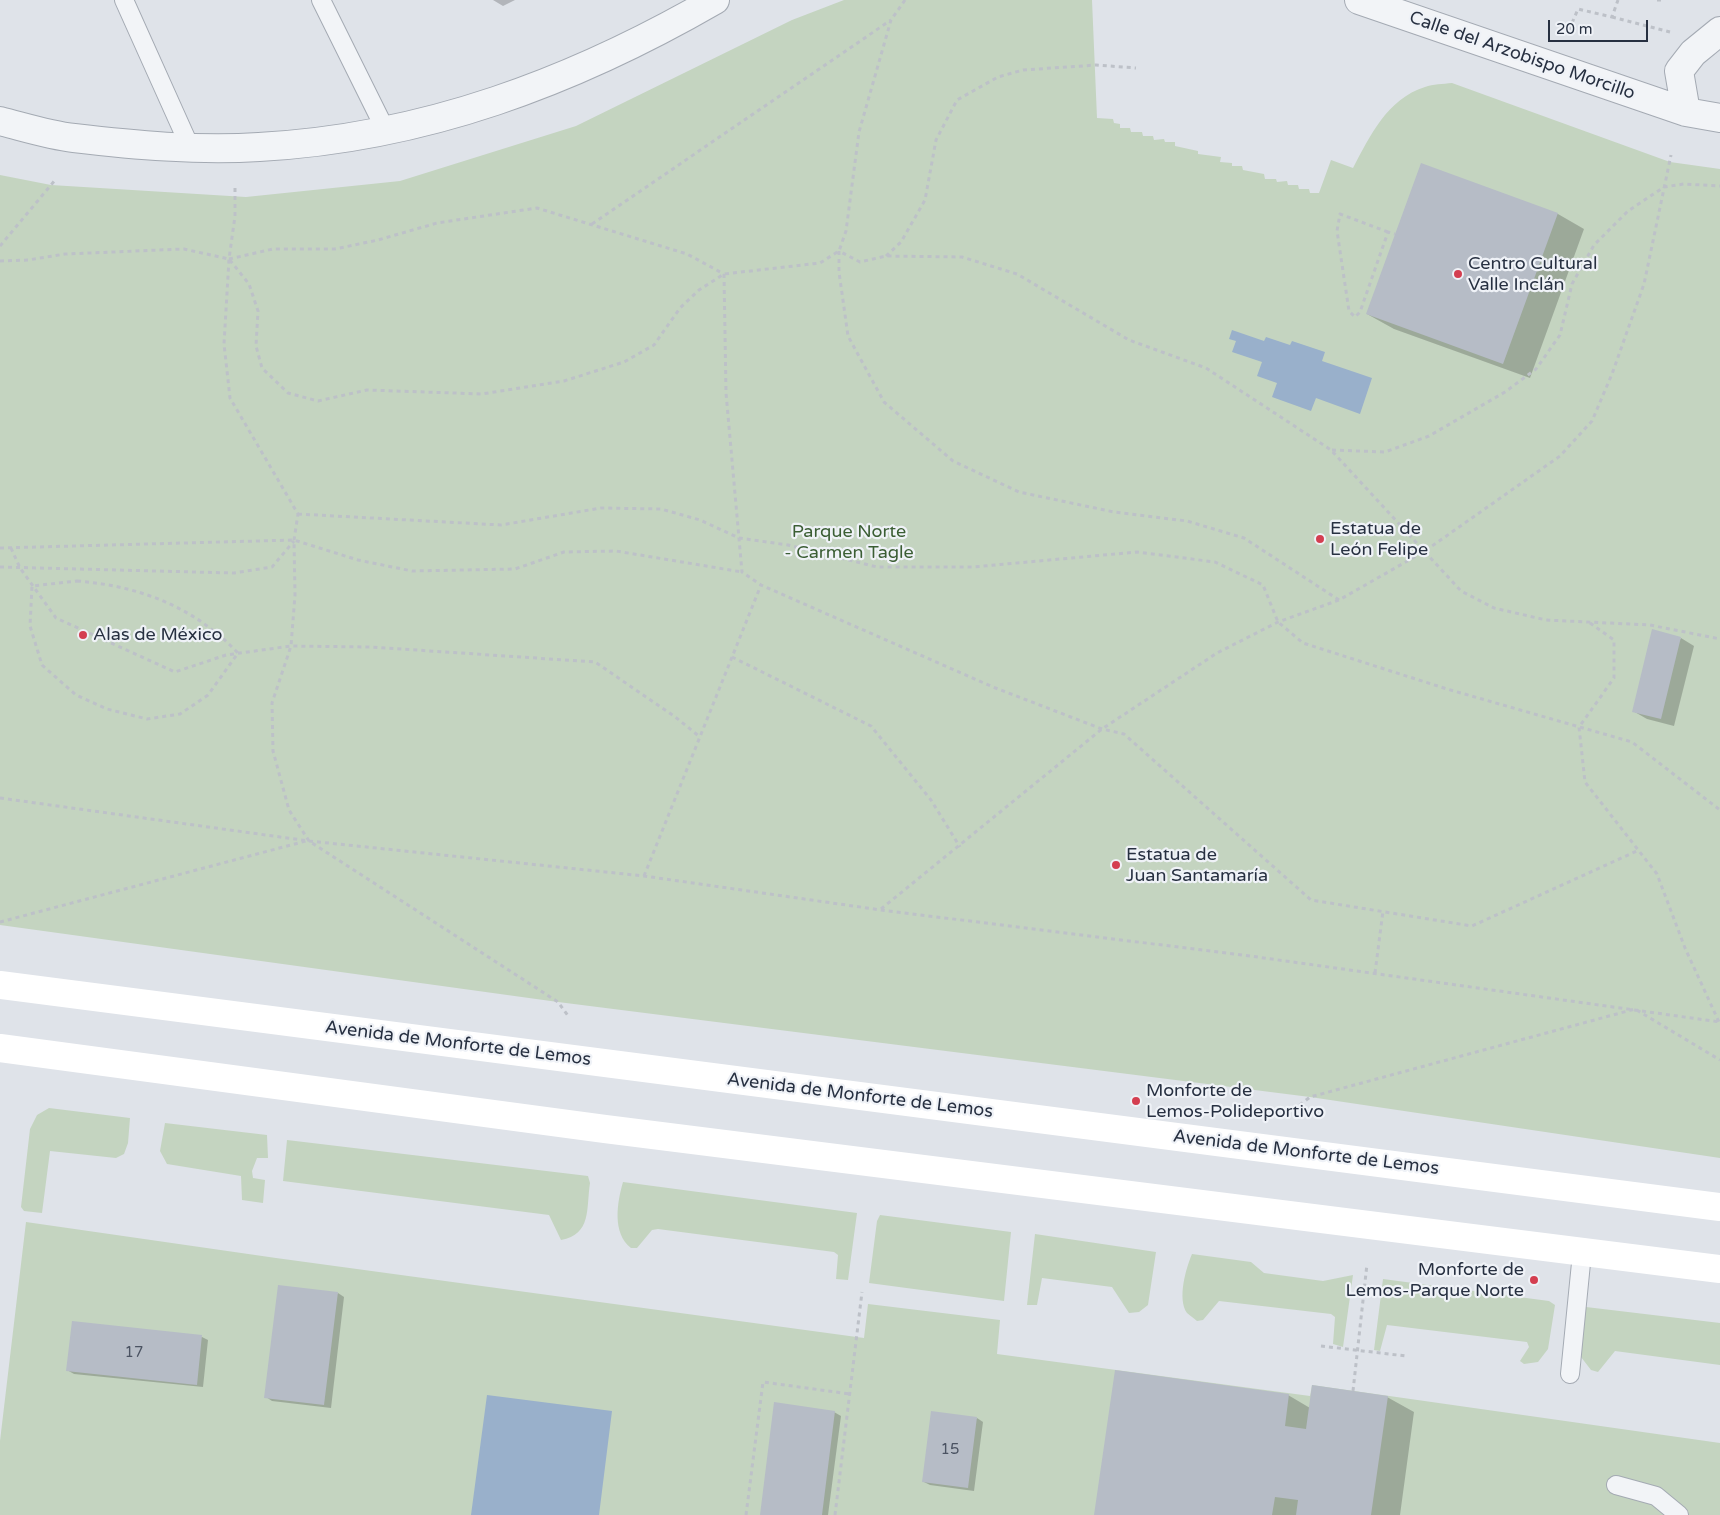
<!DOCTYPE html>
<html>
<head>
<meta charset="utf-8">
<style>
  body { margin:0 }
  #map { position:relative; width:1720px; height:1515px; overflow:hidden; background:#dfe3e9; font-family:"Varela Round",sans-serif }
  canvas { display:block }
  .scale { position:absolute; left:1548px; top:20px; width:100px; height:22px; box-sizing:border-box; border:2px solid #273041; border-top:0; padding-left:6px; font-size:15px; line-height:18px; white-space:nowrap; color:#273041; -webkit-text-stroke:4px #eff2f7; paint-order:stroke }
</style>
</head>
<body>
<div id="map">
<canvas width="1720" height="1515"></canvas>
<div class="scale">20 m</div>
</div>
<script>
const context = document.querySelector('canvas').getContext('2d');
context.lineJoin = 'round';
function fillPath(path, color) { context.fillStyle = color; context.fill(path, 'evenodd'); }
function trace(path, color, width, dash) { context.strokeStyle = color; context.lineWidth = width; context.lineCap = dash ? 'butt' : 'round'; context.setLineDash(dash || []); context.stroke(path); }
function write(font, color, halo, rows, align = 'center') {
  context.font = font + ' "Varela Round",sans-serif'; context.lineWidth = 4.5; context.setLineDash([]); context.textBaseline = 'middle'; context.strokeStyle = halo; context.fillStyle = color; for (const [text, x, y, turn = 0] of rows) {
    context.save(); context.translate(x, y); context.rotate((+turn || 0) * Math.PI / 180); context.textAlign = isNaN(turn) ? turn : align; if (halo) context.strokeText(text, 0, 0); context.fillText(text, 0, 0); context.restore();
  }
}
const green = new Path2D(`
  M844 0H1092L1097 118 1113 119 1114 123 1120 124V128H1130L1131 132H1142L1143 136H1153L1154 140 1164 139 1165 142H1175V146L1198 151V154L1221 157 1220 162 1232 163V166H1242L1243 170 1264 174 1265 179H1276L1277 182 1287 181 1288 185H1298L1299 189H1309L1310 193H1319L1331 160 1353 168C1370 136 1387 99 1425 87 1433 84 1443 84 1452 83L1670 162 1720 169V1158L1310 1097 558 1002 0 925V175L51 185 246 197 400 181 576 126 792 20Z
  M49 1108 130 1118 128 1143 124 1154 116 1158 50 1151 42 1213 24 1211 21 1207 30 1129 37 1115Z
  M165 1123 267 1135 268 1158H257L252 1171 253 1178 265 1180 263 1203 242 1200 241 1176 167 1164 160 1151Z
  M287 1140 588 1176 590 1183C586 1209 592 1234 561 1240L549 1215 283 1181Z
  M623 1182 857 1213 848 1280 836 1279 838 1255 834 1252 658 1229 652 1230 637 1248H631C612 1233 617 1203 623 1182Z
  M880 1215 1011 1232 1004 1301 869 1283 877 1221Z
  M26 1222 276 1258 864 1338 868 1304 1000 1320 997 1354 1310 1396 1312 1385 1720 1443V1515H0V1441Z
  M1035 1234 1156 1252 1148 1305 1139 1312 1129 1313 1112 1287 1042 1278 1037 1305H1027Z
  M1192 1254 1251 1262 1264 1273 1323 1281 1353 1275 1343 1347 1333 1344 1335 1317 1331 1314 1219 1301 1203 1320 1197 1321C1194 1318 1190 1316 1187 1313 1177 1299 1186 1268 1192 1254Z
  M1383 1279 1549 1301 1555 1305 1548 1349 1538 1362 1524 1364 1520 1361 1529 1347 1527 1342 1387 1325 1380 1351 1374 1350Z
  M1586 1307 1720 1323V1365L1615 1351 1598 1372 1591 1370 1581 1357Z`);
const water = new Path2D(`
  M1232 330 1264 341 1266 337 1290 345 1292 341 1325 352 1322 361 1372 378 1360 414 1316 398 1311 411 1272 397 1277 383 1257 376 1262 362 1232 352 1236 341 1229 339Z
  M487 1395 612 1411 599 1515H471Z`);
const shadow = new Path2D(`
  M493 0H515L503 6Z
  M1421 165 1558 214 1584 229 1530 378 1394 329 1367 314Z
  M1681 638 1694 646 1674 726 1647 719 1633 711Z
  M338 1293 344 1297 331 1408 272 1401 266 1397Z
  M202 1337 208 1340 203 1387 74 1374 67 1370Z
  M1288 1395 1310 1408 1387 1397 1414 1412 1400 1515H1096Z
  M834 1412 841 1416 828 1515H761Z
  M977 1418 983 1422 974 1491 930 1485 924 1482Z`);
const building = new Path2D(`
  M1421 163 1558 213 1503 364 1366 314Z
  M1652 629 1681 637 1661 719 1632 712Z
  M278 1285 338 1292 324 1405 264 1398Z
  M72 1321 202 1335 197 1385 66 1371Z
  M1115 1370 1289 1394 1285 1426 1306 1429 1312 1385 1388 1396 1371 1515H1296L1298 1500 1275 1497 1272 1515H1094Z
  M774 1402 835 1411 822 1515H760Z
  M931 1411 977 1417 968 1488 922 1482Z`);
const path = new Path2D(`
  M1657 0H1664
  M1612 17 1670 32
  M1569 30 1578 9 1612 17 1618 0
  M235 188V216L229 259 224 344 230 398 298 514 294 540 295 595 291 646 272 703 273 751 289 810 309 841 558 1002 569 1017
  M592 224 891 20
  M1388 232 1340 214 1337 231 1349 311 1355 317 1360 312 1388 232 1395 234
  M0 246 56 179
  M886 256 901 242 925 200 936 140 957 100 998 77 1023 70 1096 65 1136 68
  M229 259 273 249H335L378 240 437 223 537 208 687 254 724 274
  M0 261 28 260 65 254 184 249 229 259 249 284 258 311 256 346 262 368 288 393 318 401 367 390 482 394 564 381 624 362 654 345 680 308 699 290 724 274 820 263 839 251 846 231 859 132 891 20 905 0
  M724 274 726 393 742 572 761 585 993 687 1102 729 1124 734 1311 900 1472 926 1639 850
  M1332 450 1385 452 1429 436 1505 392 1536 369 1560 335 1572 284 1594 245 1628 211 1664 187 1684 184 1720 186
  M298 514 501 525 601 508 661 509 700 520 739 538 788 545 877 567H973L1137 552 1215 562 1263 585 1278 622 1303 643 1447 689 1632 742 1720 810
  M0 548 294 540 358 560 412 571 515 569 564 552 616 551 742 572
  M11 548 20 568 56 618 175 672 226 655 291 646 371 647 595 662 674 716 700 737
  M0 567 234 573 272 567 294 541
  M77 581C140 586 194 607 238 653L208 695 180 714 147 719 107 709 76 695 42 665 30 626 32 586Z
  M1339 600 1244 538 1187 521 1114 512 1019 492 953 461 884 402 848 336 839 272V251L860 262 886 256 962 257 1017 274 1129 340 1206 368 1331 450 1461 591 1494 608 1546 620 1650 625 1720 639
  M1590 623 1614 640V678L1579 727 1585 782 1657 874 1685 948 1719 1022
  M732 657 871 726 931 800 960 847
  M0 798 309 841 644 876 881 910 1250 956 1720 1022
  M644 876 761 585
  M881 909 1102 729 1217 653 1278 622 1339 600 1425 551 1560 456 1592 421 1612 374 1644 284 1671 155
  M0 922 306 841
  M1375 973 1383 911
  M1287 1115 1310 1097 1635 1009 1720 1060
  M1321 1346 1406 1356
  M1353 1391 1367 1264
  M746 1515 763 1382 850 1394
  M835 1515 862 1292`);
const lane = new Path2D(`
  M124 0 190 147
  M321 0 386 131
  M1570 1374 1582 1253
  M1616 1485 1656 1496 1679 1515`);
const street = new Path2D(`
  M1359 0 1686 112 1720 118
  M1686 112 1679 71 1693 53 1720 31
  M0 121C24 127 49 135 74 138 134 145 198 151 259 147 424 138 573 82 715 0`);
const secondary = new Path2D(`
  M0 985 1720 1207
  M0 1048 605 1129 1720 1269`);
const markers = [
  [1458,274,5,"#d43e50"],
  [1320,539,5,"#d43e50"],
  [83,635,5,"#d43e50"],
  [1116,865,5,"#d43e50"],
  [1136,1101,5,"#d43e50"],
  [1534,1280,5,"#d43e50"]
];
const numberNames = [
  ["17",134,1353],
  ["15",950,1450]
];
const streetNames = [
  ["Calle del Arzobispo Morcillo",1522,56,19],
  ["Avenida de Monforte de Lemos",458,1044,7],
  ["Avenida de Monforte de Lemos",860,1096,7],
  ["Avenida de Monforte de Lemos",1306,1153,7]
];
const poiNames = [
  ["Centro Cultural",1468,264],
  ["Valle Inclán",1468,285],
  ["Estatua de",1330,529],
  ["León Felipe",1330,550],
  ["Alas de México",93,635],
  ["Estatua de",1126,855],
  ["Juan Santamaría",1126,876],
  ["Monforte de",1146,1091],
  ["Lemos-Polideportivo",1146,1112],
  ["Monforte de",1524,1270,"right"],
  ["Lemos-Parque Norte",1524,1291,"right"]
];
const parkNames = [
  ["Parque Norte",849,532],
  ["- Carmen Tagle",849,553]
];
fillPath(green, '#c4d4c0');
fillPath(water, '#99b0cb');
fillPath(shadow, '#0003');
fillPath(building, '#b6bcc6');
trace(lane, '#a4aab3', 20);
trace(street, '#a4aab3', 30);
trace(path, '#bdc1c8', 3, [4, 4]);
trace(lane, '#f2f4f7', 18);
trace(street, '#f2f4f7', 28);
trace(secondary, '#fff', 28);
for (const [x, y, r, color] of markers) { const dot = new Path2D(); dot.arc(x, y, r, 0, 2 * Math.PI); context.fillStyle = color; context.fill(dot); trace(dot, '#eff2f7', 2); }
write('15px', '#4b5362', null, numberNames);
write('18px', '#273041', '#eff2f7', streetNames);
write('18px', '#273041', '#eff2f7', poiNames, 'left');
write('18px', '#3b5e34', '#eff2f7', parkNames);
</script>
</body>
</html>
